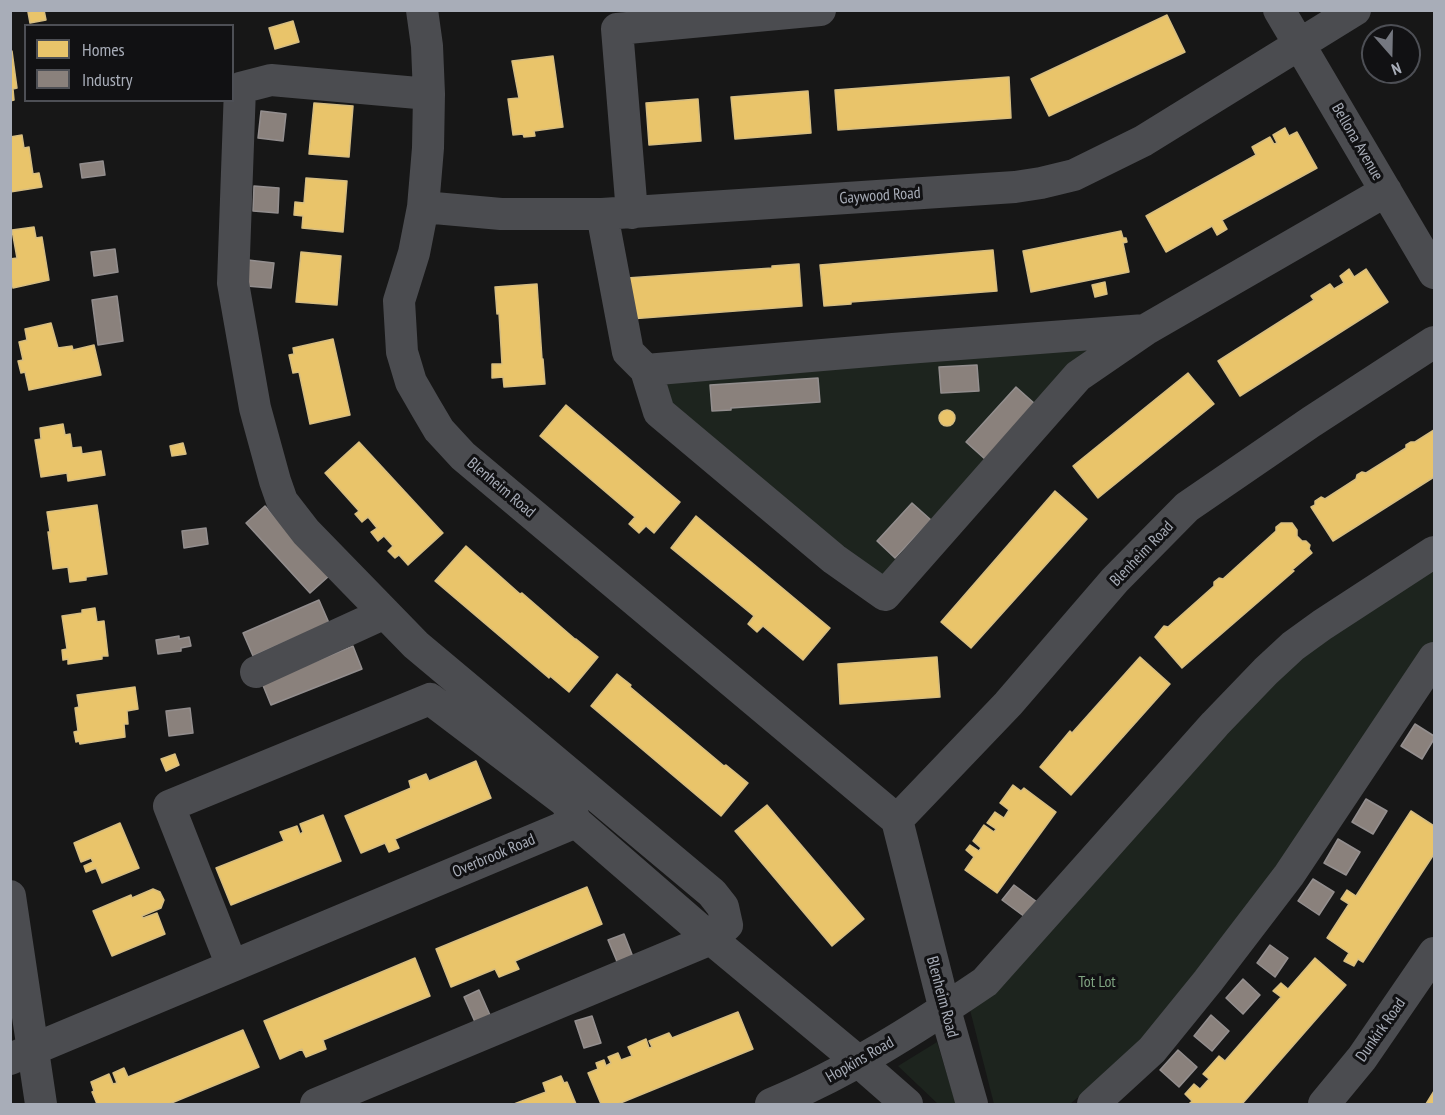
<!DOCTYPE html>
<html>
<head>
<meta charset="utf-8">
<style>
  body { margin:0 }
  #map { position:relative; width:1445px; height:1115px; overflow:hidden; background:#171717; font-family:"PT Sans Narrow",sans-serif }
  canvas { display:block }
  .frame { position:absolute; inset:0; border:12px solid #a8adb8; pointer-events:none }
  .legend { position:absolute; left:24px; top:24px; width:210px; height:78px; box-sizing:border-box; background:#111113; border:2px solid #4d4f55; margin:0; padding:8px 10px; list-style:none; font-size:18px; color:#a8adb8 }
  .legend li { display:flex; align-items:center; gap:12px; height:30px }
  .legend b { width:30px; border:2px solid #4d4f55 }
  .north { position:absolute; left:1361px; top:24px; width:60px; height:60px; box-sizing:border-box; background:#111113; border:2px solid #4d4f55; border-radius:50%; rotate:160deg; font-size:16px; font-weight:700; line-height:24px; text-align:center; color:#a8adb8 }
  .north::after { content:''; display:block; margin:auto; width:21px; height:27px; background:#757880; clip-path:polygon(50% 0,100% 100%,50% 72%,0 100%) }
</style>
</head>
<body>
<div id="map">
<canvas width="1445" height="1115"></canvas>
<div class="frame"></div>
<ul class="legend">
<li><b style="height:16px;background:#e9c46a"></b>Homes</li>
<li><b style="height:16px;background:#8a817c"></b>Industry</li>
</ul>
<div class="north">N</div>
</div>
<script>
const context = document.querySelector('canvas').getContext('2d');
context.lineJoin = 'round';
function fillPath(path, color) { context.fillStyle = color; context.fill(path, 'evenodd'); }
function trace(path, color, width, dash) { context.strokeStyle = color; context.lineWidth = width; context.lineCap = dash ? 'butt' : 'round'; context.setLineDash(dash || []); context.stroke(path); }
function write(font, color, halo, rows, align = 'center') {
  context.font = font + ' "PT Sans Narrow",sans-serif'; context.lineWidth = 6; context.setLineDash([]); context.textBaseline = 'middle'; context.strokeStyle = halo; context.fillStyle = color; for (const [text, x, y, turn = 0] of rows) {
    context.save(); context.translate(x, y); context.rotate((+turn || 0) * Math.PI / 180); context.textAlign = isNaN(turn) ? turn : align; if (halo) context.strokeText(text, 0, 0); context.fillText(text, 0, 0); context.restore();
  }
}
const green = new Path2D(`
  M1092 348 883 575 843 547 672 404 665 382Z
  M1434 563V641L1366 741 1247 920 1137 1048 1070 1104H994L970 1010 1275 676Z
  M937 1042 956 1104H938L898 1066Z`);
const homes = new Path2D(`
  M37 10H44L46 20 30 23 28 12Z
  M1167 15 1185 52 1049 116 1031 79Z
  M293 21 299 42 275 49 269 28Z
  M10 51H12L17 88 13 89 14 100 10 101Z
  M553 56 563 127 534 131 535 136 524 137 523 134 513 135 508 99 519 98 512 61Z
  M1009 77 1011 118 838 130 835 90Z
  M808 91 811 133 735 139 731 97Z
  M698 99 701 141 649 145 646 103Z
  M314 103 353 106 349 157 309 154Z
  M1285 128 1289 136 1297 132 1317 168 1222 220 1227 229 1217 235 1212 226 1166 252 1146 216 1256 155 1252 147 1270 137 1274 144 1277 143 1273 135Z
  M22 135 24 148 29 147 33 174 39 173 42 187 10 192V137Z
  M306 178 347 181 343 232 302 228 303 216 294 215 295 202 304 203Z
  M34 227 36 238 42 237 49 280 13 288 10 271V259L17 258 12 230Z
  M1121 231 1123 238H1126L1127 242 1123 243 1129 272 1031 292 1023 251Z
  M993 250 997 291 851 302V304L824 306 820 265Z
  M301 252 341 256 337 305 296 302Z
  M799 264 802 306 630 319 627 278 772 268V266Z
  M1349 269 1354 277 1366 269 1388 302 1240 396 1218 361 1314 300 1311 296 1330 284 1334 289 1344 283 1340 276Z
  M1105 282 1107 294 1095 297 1092 285Z
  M537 284 542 359H543L545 384 504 387 503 377 492 378V364H502L499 313 497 314 495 287Z
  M51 323 58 348 72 346 73 350 94 345 101 375 29 390 25 372 21 373 18 361 23 360 19 342 27 340 25 329Z
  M333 339 350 415 310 424 299 372 293 373 289 355 294 354 293 348Z
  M1188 373 1214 404 1098 498 1073 466Z
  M566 405 680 502 654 533 646 526 639 533 629 524 635 517 540 436Z
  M939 418a8 8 0 1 1 16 0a8 8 0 1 1-16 0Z
  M63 424 65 435 70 434 72 448 81 447 82 454 101 451 105 475 68 481 67 473 41 477 35 440 41 439 40 428Z
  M1434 430V477L1333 541 1311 507 1315 505V501L1321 497 1325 499 1356 479 1357 475 1362 472 1366 473 1406 448V445L1411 442H1415Z
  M359 442 443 533 408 565 399 555 395 558 388 551 393 546 384 536 378 541 371 532 377 528 368 517 362 522 355 514 359 511 325 473Z
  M183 443 186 454 172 456 170 446Z
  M1055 491 1087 519 971 648 941 622Z
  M97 505 107 574 86 577V580L70 582 68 567 53 569 48 532H50L47 512Z
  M696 516 830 628 803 660 763 626 757 632 748 624 754 616 671 548Z
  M1281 523H1292L1297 530V536L1302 541H1306L1310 545 1309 549 1312 553 1292 570 1294 571 1182 668 1155 637 1164 626 1168 627 1214 586V582L1219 578 1223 579 1276 531V527Z
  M466 546 520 594 522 593 576 640V639L598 657 569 692 550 676 549 678 435 581Z
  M95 608 97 622 104 621 108 656H102V659L68 664V659L63 660 62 650 67 649 62 616 82 613V610Z
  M937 657 940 697 840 704 838 664Z
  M1140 657 1170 684 1071 795 1040 767 1070 731 1072 733Z
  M617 674 631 685 630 687 724 766 726 765 748 783 721 816 591 706Z
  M135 687 138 709 127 711 128 724H124L125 737 80 744 79 741 76 742 74 732 78 731 75 708 79 707 77 695Z
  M175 754 179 765 166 771 161 759Z
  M476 761 491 798 395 839 399 848 389 852 385 843 361 853 345 816 411 788 409 781 426 774 429 781Z
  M1013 785 1021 791 1024 788 1056 812 997 893 965 870 974 857 966 850 970 845 979 851 981 848 973 841 984 825 994 832 996 829 987 823 995 812 1004 818 1009 810 1000 803Z
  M767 805 864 919 832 946 735 831Z
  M1411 811 1434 826V854L1363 962 1358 959 1354 966 1344 961 1349 953 1327 938 1349 904 1341 899 1347 890 1356 896Z
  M323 815 341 861 231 905 216 868 284 841 280 832 297 826 300 834 303 832 300 824Z
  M120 823 139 868 102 883 96 868 86 872 84 866 93 862 91 858 81 862 74 843Z
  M587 887 602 924 515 961 519 969 499 977 495 969 451 987 436 949Z
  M153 889 160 892 164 900 161 908 142 916 143 918 157 913 165 934 112 956 93 911 131 895 132 898Z
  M415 958 430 996 323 1040 326 1049 306 1057 302 1049 280 1059 264 1021Z
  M1315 958 1346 985 1242 1104H1189L1192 1101 1185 1094 1194 1084 1200 1089 1209 1079 1203 1074 1219 1056 1225 1061 1281 997 1273 991 1281 983 1288 989Z
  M738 1012 753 1049 618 1104H601L588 1073 598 1069 596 1063 604 1060 606 1066 611 1063 608 1057 618 1053 621 1060 632 1056 628 1047 646 1039 649 1048 652 1047 649 1041 669 1033 672 1038Z
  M243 1030 259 1067 169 1104H97L92 1092 94 1091 91 1082 109 1074 113 1084 117 1083 113 1073 124 1068 128 1077Z
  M561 1076 564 1083 567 1082 576 1104H514L546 1092 543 1083Z
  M1434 1091V1104H1426Z`);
const industry = new Path2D(`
  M261 111 286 114 283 141 258 138Z
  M103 161 105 175 82 178 80 164Z
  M254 186 279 188 278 213 253 211Z
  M115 249 118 272 94 276 91 252Z
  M248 260 274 263 271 288 246 286Z
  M117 296 123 341 98 345 92 300Z
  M977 365 979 391 941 393 939 367Z
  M818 378 820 402 731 408V410L712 411 710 385Z
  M1016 387 1035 404 986 460 966 442Z
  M912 503 931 520 895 558 877 541Z
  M265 506 329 576 310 593 246 523Z
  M206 528 208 544 184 548 182 531Z
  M319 600 329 623 253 656 243 633Z
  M179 636V639L189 637 191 646 181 648V651L158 654 156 640Z
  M353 646 362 669 271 705 262 683Z
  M190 708 193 733 169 736 166 711Z
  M1415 724 1434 736V739L1422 759 1401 746Z
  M1366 799 1387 811 1373 834 1352 822Z
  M1338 839 1360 852 1346 875 1324 863Z
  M1313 879 1334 892 1319 915 1298 901Z
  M1014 885 1037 902 1025 917 1002 900Z
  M624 934 633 957 618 964 608 940Z
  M1270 945 1288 958 1275 977 1257 963Z
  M1243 979 1260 995 1243 1014 1226 998Z
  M479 990 490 1015 475 1022 464 997Z
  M1211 1015 1229 1031 1212 1051 1194 1036Z
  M592 1016 601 1043 584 1048 575 1021Z
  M1178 1050 1197 1067 1179 1087 1160 1070Z`);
const minor = new Path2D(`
  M422 10 427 46 429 94 428 148 423 207 414 253 399 301 402 352 411 382 426 408 439 430 463 456 897 820 945 1010 972 1104
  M1279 10 1434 273
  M423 207 501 214H602L1015 187 1041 183 1074 175 1143 141 1355 10
  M632 213 617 29 820 10
  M602 214 628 352 646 370
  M1145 330 1078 376 885 595 834 559 659 412 646 370 893 349Z
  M1145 330 1386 191
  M256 672 385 613
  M897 820 1008 704 1115 580 1187 507 1311 422 1434 342
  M10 896 41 1104
  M232 966 169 806 430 699 566 802 576 822
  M10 1059 576 822 711 939 859 1062 907 1104
  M316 1104 711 939 727 925 723 907 712 893 416 645 306 532 282 501 275 481 255 408 233 283 240 88 271 80 429 94
  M771 1104C847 1073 917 1028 985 982L1215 724 1266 671 1293 646 1322 625 1434 552
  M1093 1104 1152 1050 1208 981 1289 875 1434 658
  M1324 1104 1362 1058 1434 953`);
const streetNames = [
  ["Bellona Avenue",1357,142,60],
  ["Gaywood Road",880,196,-4],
  ["Blenheim Road",501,488,40],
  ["Blenheim Road",1142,554,-46],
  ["Overbrook Road",494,856,-23],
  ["Blenheim Road",942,997,75],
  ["Dunkirk Road",1381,1030,-55],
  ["Hopkins Road",860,1060,-30]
];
const parkNames = [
  ["Tot Lot",1097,982]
];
fillPath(green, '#1d241e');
fillPath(homes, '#e9c46a');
trace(homes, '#d6bd81', 1.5);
fillPath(industry, '#8a817c');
trace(industry, '#938e8e', 1.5);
trace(minor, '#4b4c50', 32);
write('16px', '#a8adb8', '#111113', streetNames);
write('16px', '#7fa381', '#111113', parkNames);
</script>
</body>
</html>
